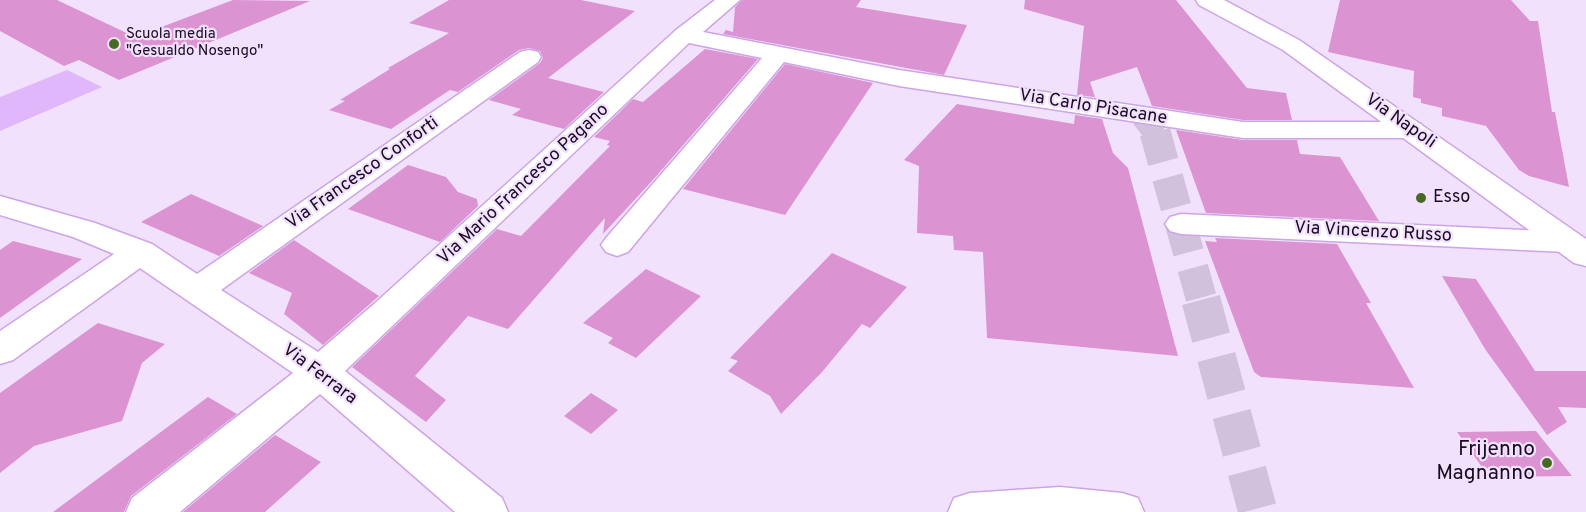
<!DOCTYPE html>
<html>
<head>
<meta charset="utf-8">
<style>
  body { margin:0 }
  canvas { display:block; background:#f2e1fd }
</style>
</head>
<body>
<canvas width="1586" height="512"></canvas>
<script>
const context = document.querySelector('canvas').getContext('2d');
context.lineJoin = 'round';
function fillPath(path, color) { context.fillStyle = color; context.fill(path, 'evenodd'); }
function trace(path, color, width, dash) { context.strokeStyle = color; context.lineWidth = width; context.lineCap = dash ? 'butt' : 'round'; context.setLineDash(dash || []); context.stroke(path); }
function write(font, color, halo, rows, align = 'center') {
  context.font = font + ' Overpass,sans-serif'; context.lineWidth = 4.5; context.setLineDash([]); context.textBaseline = 'middle'; context.strokeStyle = halo; context.fillStyle = color; for (const [text, x, y, turn = 0] of rows) {
    context.save(); context.translate(x, y); context.rotate((+turn || 0) * Math.PI / 180); context.textAlign = isNaN(turn) ? turn : align; if (halo) context.strokeText(text, 0, 0); context.fillText(text, 0, 0); context.restore();
  }
}
const green = new Path2D(`
  M67 70 102 87 0 131V97Z`);
const building = new Path2D(`
  M0 0H57L135 37 233 0 310 1 119 80 79 60 64 66 0 31Z
  M449 0H581L635 11 548 78 604 92 564 129 512 115 521 109 489 100 540 63 543 58 540 51 529 48 519 50 458 92 450 90 391 129 329 110 345 101 340 100 390 69 388 68 449 33 409 23Z
  M742 0H861L856 7 967 25 944 75 723 34 726 30 733 32 735 7Z
  M1025 0H1176L1247 88 1286 93 1292 120H1243L1152 106 1137 67 1090 82 1095 97 1077 95 1084 26 1024 9Z
  M1340 0H1511L1530 21H1538L1552 112H1555L1569 187 1529 176 1519 170 1486 126 1442 116V108L1421 103V99L1413 97 1414 71 1328 52Z
  M705 49 758 59 652 181 603 234 605 218 508 329 468 316 415 376 446 400 426 422 352 367 497 229 521 236 610 146 607 145 610 141 594 137 633 99 643 102Z
  M785 64 873 83 785 215 683 189Z
  M957 104 1074 124 1075 115 1102 119 1113 153 1128 168 1178 356 987 338 983 252 954 250 953 236 917 233 919 166 904 160Z
  M1176 130 1243 140H1297L1300 154 1340 157 1379 221 1206 213Z
  M408 165 446 177 458 192 477 199 478 206 440 242 348 209Z
  M191 194 263 226 219 256 141 222Z
  M1215 238 1337 244 1371 303H1366L1414 388 1261 377 1254 372 1205 241 1217 242Z
  M294 240 379 296 323 345 284 314 292 293 249 273Z
  M13 241 82 259 0 318V250Z
  M832 253 907 287 870 328 862 324 822 372 781 414 770 396 728 371 738 361 730 358Z
  M646 269 701 296 636 358 608 343 613 338 583 323Z
  M1442 276 1476 279 1535 371H1586V408L1558 407 1567 422 1547 435 1485 349Z
  M98 323 165 344 142 363 122 421 34 446 0 473V393Z
  M591 393 618 410 591 434 564 416Z
  M208 397 237 414 131 496 124 512H53Z
  M1536 431 1572 476 1489 477 1457 432Z
  M275 435 321 462 265 512H183Z`);
const minorTunnelFar2 = new Path2D(`
  M1143 116 1157 134`);
const minorTunnelFar1 = new Path2D(`
  M1155 132 1202 301`);
const minorTunnel = new Path2D(`
  M1201 300 1258 512`);
const minor = new Path2D(`
  M715 0H740L703 32 899 70 1243 122H1411L1421 124 1425 130 1421 136 1411 138H1243L899 86 784 62 628 252 617 256 606 252 601 245 606 238 762 58 689 43 345 371 502 498 508 512H455L320 394 180 512H126L132 498 293 373 140 268 13 360 0 364V331L114 254 73 237 0 215V196L95 223 152 244 197 274 520 52 529 50 538 52 541 57 538 62 221 290 318 352 374 304 676 30Z
  M1181 214 1566 232 1577 235 1582 242 1577 249 1566 252 1181 234 1170 231 1165 224 1170 217Z`);
const major = new Path2D(`
  M1196 0H1224L1299 40 1586 239V266L1574 263 1283 50 1199 5Z
  M1060 487 1122 493 1138 498 1144 512H948L954 498 970 493Z`);
const markers = [
  [114,44,6,"#476a23"],
  [1421,198,6,"#476a23"],
  [1547,463,6,"#476a23"]
];
const farPoinames = [
  ["Scuola media",126,35],
  ["\"Gesualdo Nosengo\"",126,52]
];
const streetNames = [
  ["Via Carlo Pisacane",1093,108,9],
  ["Via Napoli",1400,122,35],
  ["Via Francesco Conforti",363,174,-35],
  ["Via Mario Francesco Pagano",524,185,-43],
  ["Via Vincenzo Russo",1373,233,3],
  ["Via Ferrara",319,375,37]
];
const poiNames = [
  ["Esso",1433,198]
];
const nearPoinames = [
  ["Frijenno",1535,451],
  ["Magnanno",1535,475]
];
fillPath(green, '#e0b7fa');
fillPath(building, '#dc93d1');
trace(minorTunnelFar2, '#d2c1dc', 25, [25, 12]);
trace(minorTunnelFar1, '#d2c1dc', 31, [31, 16]);
trace(minorTunnel, '#d2c1dc', 39, [39, 20]);
trace(minor, '#cda4e7', 3);
trace(major, '#cda4e7', 3);
fillPath(minor, '#fff');
fillPath(major, '#fff');
for (const [x, y, r, color] of markers) { const dot = new Path2D(); dot.arc(x, y, r, 0, 2 * Math.PI); context.fillStyle = color; context.fill(dot); trace(dot, '#f2e1fd', 2); }
write('15px', '#1a0b23', '#f2e1fd', farPoinames, 'left');
write('18px', '#1a0b23', '#f2e1fd', streetNames);
write('18px', '#1a0b23', '#f2e1fd', poiNames, 'left');
write('21px', '#1a0b23', '#f2e1fd', nearPoinames, 'right');
</script>
</body>
</html>
